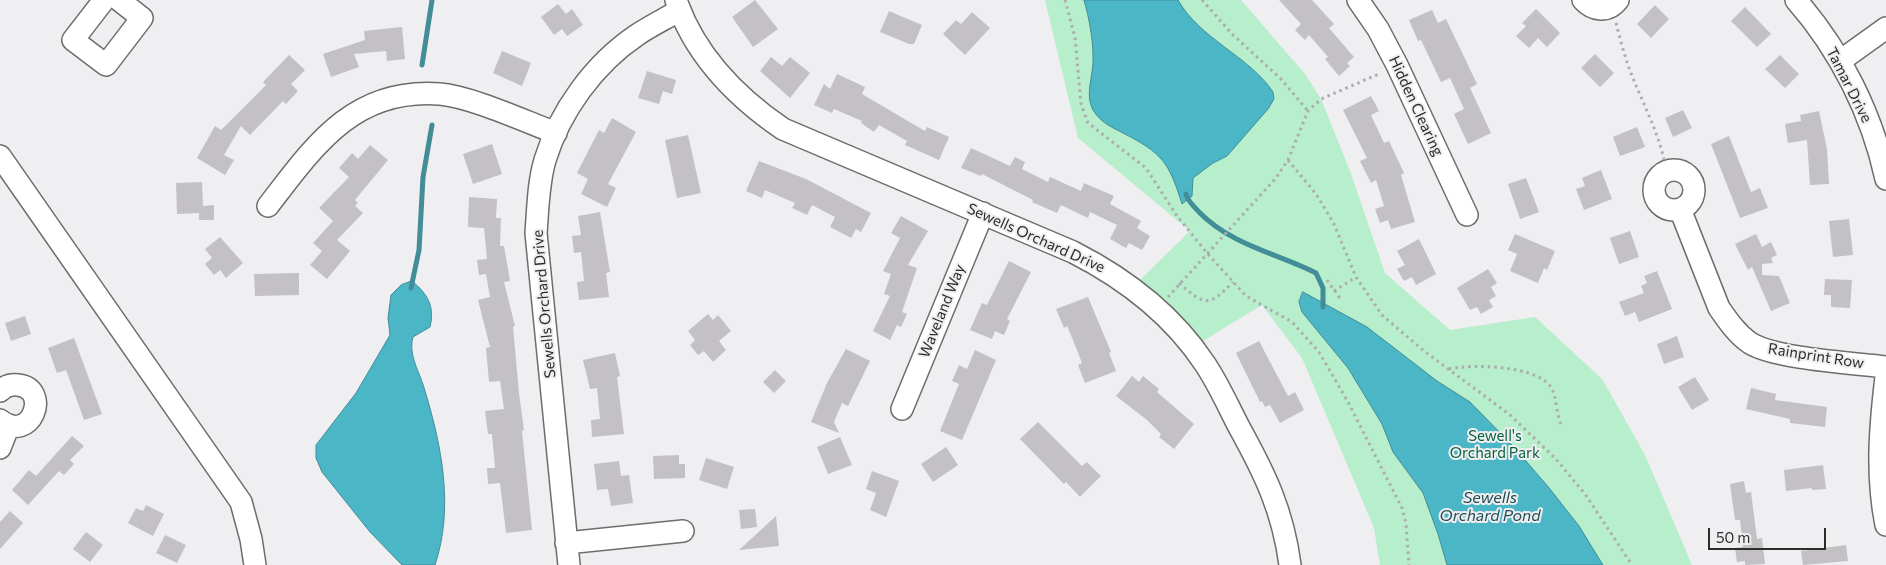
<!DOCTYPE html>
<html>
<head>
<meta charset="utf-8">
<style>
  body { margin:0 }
  #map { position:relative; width:1886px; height:565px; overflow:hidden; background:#efeef1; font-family:Commissioner,sans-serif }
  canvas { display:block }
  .scale { position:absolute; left:1708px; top:528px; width:118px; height:22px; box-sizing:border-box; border:2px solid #2c2c2d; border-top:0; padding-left:6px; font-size:15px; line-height:18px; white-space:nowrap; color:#2c2c2d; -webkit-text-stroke:4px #efeef1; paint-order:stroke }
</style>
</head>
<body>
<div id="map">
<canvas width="1886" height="565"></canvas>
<div class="scale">50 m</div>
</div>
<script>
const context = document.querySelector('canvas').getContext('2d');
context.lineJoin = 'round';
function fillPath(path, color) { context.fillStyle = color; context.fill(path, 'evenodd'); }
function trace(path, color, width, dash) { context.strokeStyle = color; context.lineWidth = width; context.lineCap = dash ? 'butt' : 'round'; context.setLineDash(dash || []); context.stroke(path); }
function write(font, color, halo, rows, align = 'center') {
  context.font = font + ' Commissioner,sans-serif'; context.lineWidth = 4; context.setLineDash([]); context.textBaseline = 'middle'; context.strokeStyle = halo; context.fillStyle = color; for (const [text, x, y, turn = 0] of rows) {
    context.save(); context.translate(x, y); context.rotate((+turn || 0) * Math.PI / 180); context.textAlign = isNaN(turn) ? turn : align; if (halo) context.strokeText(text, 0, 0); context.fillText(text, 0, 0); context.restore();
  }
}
const green = new Path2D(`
  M1045 0H1241L1305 74 1321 99 1350 171 1385 273 1450 330 1535 317 1602 379 1645 455 1692 565H1380L1374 528 1302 358 1262 305 1193 347 1133 287 1190 231 1078 138Z`);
const water = new Path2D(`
  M1084 0H1178C1200 39 1249 56 1273 92L1274 99 1268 109 1227 156 1213 163 1193 178 1192 196 1182 204C1169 162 1162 153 1123 133 1113 128 1102 123 1095 113 1083 97 1094 76 1093 57 1093 38 1089 18 1084 0Z
  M412 281C428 294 435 307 430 327L413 337C408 356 420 372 425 391 442 447 454 508 435 565H402L370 532 322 472 316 458V445L356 393 390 335 388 318 391 295 401 285Z
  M1303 292 1367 327 1437 381 1470 402 1513 446 1550 489 1579 526 1603 565H1447L1438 534 1423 493 1393 452 1382 424 1348 368 1302 312 1299 302Z`);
const stream = new Path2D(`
  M422 65 432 0
  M1186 194C1188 202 1194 206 1199 212 1231 245 1276 253 1316 273L1323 288V307
  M411 288 419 250 423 177 432 125`);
const building = new Path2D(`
  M755 0 778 29 753 47 732 17Z
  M1279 0H1312L1334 24 1329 28 1354 57 1347 63 1350 66 1339 76 1325 59 1328 57 1309 35 1305 40 1295 30 1301 24Z
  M558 4 566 14 572 9 583 25 567 36 562 29 554 35 541 17Z
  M1655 5 1669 19 1651 38 1637 24Z
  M1745 7 1771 34 1757 47 1731 21Z
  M1536 9 1560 33 1547 47 1538 38 1529 48 1516 36 1526 26 1522 23Z
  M1432 10 1438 23 1446 19 1477 84 1470 88 1491 133 1468 144 1454 114 1464 109 1450 78 1441 82 1421 40 1418 41 1409 20Z
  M889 11 922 25 914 44H909L880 32Z
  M972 12 990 28 965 55 943 34 956 20 961 24Z
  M402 27 405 59 387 61 386 51 354 54 359 67 331 77 323 54 365 40 364 31Z
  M502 51 531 63 522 86 493 73Z
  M1595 54 1614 73 1600 87 1581 68Z
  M289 55 305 70 291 84 298 91 286 104 283 101 250 135 241 126 224 155 234 160 225 175 197 158 215 126 221 130 266 85 263 82Z
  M1780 55 1799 74 1785 88 1765 69Z
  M771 57 782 66 790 57 810 73 790 98 760 71Z
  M647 71 676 80 672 94 663 91 659 104 638 98Z
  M837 74 865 87 862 94 925 131 927 127 949 137 939 160 905 145 907 141 879 125 874 132 861 123 862 121 834 109 832 113 814 105 824 84 830 89Z
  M1371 96 1379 111 1371 115 1384 143 1389 141 1404 173 1401 175 1415 222 1391 229 1388 220 1380 223 1375 209 1384 206 1376 180 1371 183 1360 161 1367 158 1343 110Z
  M1683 110 1692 128 1673 137 1665 118Z
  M1819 111 1827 149 1829 184 1810 185 1807 140 1788 143 1785 124 1801 121 1800 115Z
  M612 118 636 132 608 184 616 188 607 207 581 194 588 179 577 173 599 130 604 133Z
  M1637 127 1645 147 1620 156 1613 137Z
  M688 135 701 193 677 198 665 140Z
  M1729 136 1751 192 1760 188 1768 208 1740 218 1711 144Z
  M492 144 502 174 473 184 463 154Z
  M370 145 388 160 355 200 358 203 355 206 363 213 337 240 350 251 327 279 310 265 322 251 313 243 333 221 319 208 349 177 339 168 352 153 358 159Z
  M971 148 1010 166 1015 157 1025 162 1022 169 1048 182 1050 177 1081 191 1084 183 1114 196 1110 204 1141 221 1137 228 1150 236 1142 250 1129 243 1126 248 1110 239 1117 225 1090 212 1088 218 1061 205 1057 213 1032 202 1033 200 982 174 981 176 961 168Z
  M759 161 806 179 871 213 861 232 856 229 851 238 830 227 835 217 812 205 807 215 792 208 795 203 765 190 762 198 746 191Z
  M1601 170 1612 199 1584 210 1576 189 1585 186 1582 178Z
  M1526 178 1539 212 1520 219 1508 184Z
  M202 182 203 206 214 205V220H199V213L177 214 176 183Z
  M469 197 497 199 496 218H501L500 246H504L510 281 504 282 515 326 513 327 519 393 524 430 522 431 532 530 506 533 500 483 488 484 487 468H495L492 434H488L485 411 504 409 500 381 489 382 486 348 490 347 478 300 490 297 486 274 479 275 477 260 487 259 484 228 468 227Z
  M600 212 610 272 606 273 609 297 579 300 577 282 584 281 581 252 574 253 572 236 581 235 578 216Z
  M901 216 928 231 908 265 917 268 902 312 907 314 901 327 897 325 890 340 873 331 890 296 884 294 891 274 883 271 900 238 891 233Z
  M1849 219 1853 255 1833 257 1829 221Z
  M1630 231 1639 257 1619 264 1610 238Z
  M1515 234 1555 251 1547 270 1544 268 1538 283 1510 271 1517 254 1508 250Z
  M1756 234 1762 247 1771 242 1777 255 1771 258 1773 263 1762 264V275L1779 276 1790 303 1771 311 1752 267 1748 270 1735 244Z
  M220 237 243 263 226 278 220 270 214 275 205 264 212 258 205 249Z
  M1419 239 1436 274 1416 285 1412 277 1404 281 1397 269 1405 265 1397 251Z
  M1009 261 1031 272 1007 319 1010 321 1004 335 995 331 992 339 970 330 982 303 987 305Z
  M1488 269 1497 283 1491 287 1496 296 1489 300 1493 307 1481 314 1477 307 1470 310 1457 288Z
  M1657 271 1672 309 1639 322 1635 312 1625 316 1619 302 1644 293 1641 286 1647 283 1644 276Z
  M299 273V295L255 296 254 274Z
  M1825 279 1852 280 1850 308 1831 307V295H1824Z
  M1088 297 1111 352 1109 353 1116 371 1085 383 1078 365 1082 363 1075 345 1067 326 1064 328 1056 309Z
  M708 314 713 320 718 315 731 331 719 341 726 350 713 362 704 351 698 355 690 345 695 340 688 331Z
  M25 316 31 334 11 341 5 323Z
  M1677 336 1684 357 1664 364 1657 344Z
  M74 338 102 414 84 420 66 370 57 373 48 348Z
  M1259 341 1288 396 1295 392 1304 410 1280 423 1270 405 1265 407 1262 401 1260 402 1236 353Z
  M846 349 870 361 848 406 842 403 834 422 839 433 811 422 827 383Z
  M975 350 996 360 962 440 940 431 959 384 952 381 959 365 967 369Z
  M615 353 620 376 617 377 624 434 592 437 591 420 600 419 597 388 590 389 583 360Z
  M775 370 786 381 774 393 763 382Z
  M1132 376 1139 382 1143 376 1159 389 1157 392 1194 424 1174 449 1159 437 1161 434 1147 420 1116 396Z
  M1695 377 1709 400 1692 410 1678 387Z
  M1751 388 1776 394 1775 400 1827 407 1825 427 1790 423V419L1746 409Z
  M1038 422 1082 466 1087 462 1101 476 1080 497 1066 482 1064 484 1020 439Z
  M72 436 84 446 70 460 74 464 64 475 59 471 28 505 12 490 29 470 36 476Z
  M840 437 852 465 828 474 817 447Z
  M946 447 958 465 933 482 921 464Z
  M679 455V464H685V478L654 479 653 456Z
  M706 458 734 467 727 489 699 480Z
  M619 461 621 476 629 475 633 503 611 506 608 489 597 490 594 464Z
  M1823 465 1826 489 1812 490V488L1786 491 1784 470Z
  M872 471 899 481 886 517 870 510 876 493 866 489Z
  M1744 481 1746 493 1751 492 1757 539 1762 538 1765 564 1745 565V561L1737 562 1735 548 1743 547 1740 520H1735L1730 484Z
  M146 505 164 514 153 536 128 523 136 508 143 511Z
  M755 509 757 527 741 529 739 510Z
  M10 511 23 523 0 549V522Z
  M776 516 779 546 739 550Z
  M86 532 103 545 90 562 73 549Z
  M165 535 186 545 177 563 156 553Z
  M1846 545 1848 561 1803 565 1801 551Z`);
const path = new Path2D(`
  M1065 0 1075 37 1081 104 1088 123 1146 168 1177 216 1207 253 1246 296 1292 322 1319 352 1348 402 1402 508 1406 523 1409 565
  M1202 0 1233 35 1280 78 1308 111
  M1616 23C1620 38 1624 54 1629 68 1642 103 1661 135 1666 171
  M1288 160 1316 194 1333 222 1356 277 1382 315 1424 351 1509 414 1555 458 1585 494 1632 565
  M1327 280 1341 300
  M1179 283C1205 306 1209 307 1233 282
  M1334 291 1356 277
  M1168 297 1276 178 1288 160 1308 111 1321 99 1381 73
  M1449 369C1472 364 1534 365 1550 386 1558 397 1555 413 1562 426`);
const minor = new Path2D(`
  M104 0 73 40 106 65 142 18 119 0
  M676 0C695 55 736 97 783 129L1073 252C1126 279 1172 314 1205 364 1218 383 1228 406 1239 427 1265 474 1283 511 1290 565
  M1358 0 1378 29 1397 65 1467 215
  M1583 0C1593 11 1608 13 1618 0
  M1796 0C1840 50 1872 114 1886 179
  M1840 61 1886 28
  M0 156 241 502 251 539 255 565
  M1654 190a20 20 0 1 1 40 0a20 20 0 1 1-40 0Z
  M268 206C314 146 354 87 440 94 472 97 524 121 556 133
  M1680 209 1719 308C1728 321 1737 334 1750 343 1776 359 1853 363 1886 367
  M1886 377C1880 427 1876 475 1886 525
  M0 391C5 386 11 384 18 385 52 389 31 445 0 420
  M902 409 983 213
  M0 448 9 425
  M566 543 683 531
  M569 565 536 233C538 209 538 184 545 160 560 111 594 64 637 35 650 26 665 19 680 10`);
const streetNames = [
  ["Tamar Drive",1849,85,63],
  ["Hidden Clearing",1416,106,65],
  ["Sewells Orchard Drive",1036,238,24],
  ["Sewells Orchard Drive",544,304,-95],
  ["Waveland Way",942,311,-68],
  ["Rainprint Row",1816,356,9]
];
const parkNames = [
  ["Sewell's",1495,436],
  ["Orchard Park",1495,453]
];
const waterNames = [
  ["Sewells",1490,498],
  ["Orchard Pond",1490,516]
];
fillPath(green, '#b7eecb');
fillPath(water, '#4bb6c6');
trace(water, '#428d98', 1);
trace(stream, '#428d98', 5);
fillPath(building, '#c3c1c3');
trace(minor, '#6d6d6e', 24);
trace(path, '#acabad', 3, [2.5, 4]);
trace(minor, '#fff', 21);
write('15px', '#2c2c2d', '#efeef1', streetNames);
write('15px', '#09653d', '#efeef1', parkNames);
write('italic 16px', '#1e4d53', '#efeef1', waterNames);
</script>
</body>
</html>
